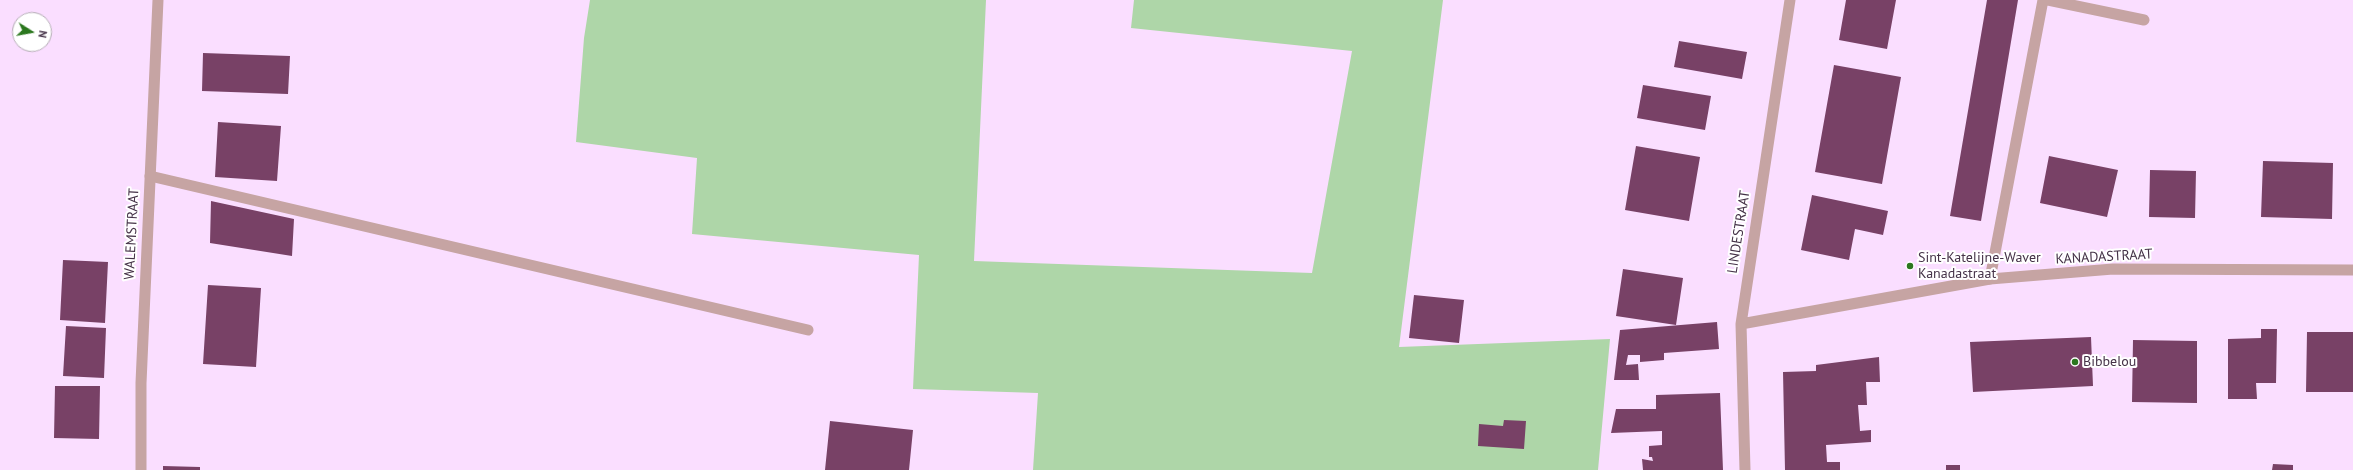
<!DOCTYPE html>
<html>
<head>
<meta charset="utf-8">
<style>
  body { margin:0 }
  #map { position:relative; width:2353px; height:470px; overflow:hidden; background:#fadeff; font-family:"PT Sans",sans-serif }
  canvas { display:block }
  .north { position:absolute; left:12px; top:12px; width:40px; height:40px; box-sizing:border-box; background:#fff; border:1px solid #b5adb6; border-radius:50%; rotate:101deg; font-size:11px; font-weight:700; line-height:16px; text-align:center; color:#453248 }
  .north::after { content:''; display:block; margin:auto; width:14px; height:18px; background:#2b771e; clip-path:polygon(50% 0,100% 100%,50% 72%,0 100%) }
</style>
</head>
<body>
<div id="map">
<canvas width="2353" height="470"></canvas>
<div class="north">N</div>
</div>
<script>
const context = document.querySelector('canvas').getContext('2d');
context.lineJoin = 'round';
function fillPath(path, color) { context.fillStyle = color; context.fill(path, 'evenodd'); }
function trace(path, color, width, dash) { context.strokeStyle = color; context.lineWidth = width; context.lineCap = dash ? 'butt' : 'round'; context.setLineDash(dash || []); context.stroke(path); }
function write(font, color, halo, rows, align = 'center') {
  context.font = font + ' "PT Sans",sans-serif'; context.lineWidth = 4; context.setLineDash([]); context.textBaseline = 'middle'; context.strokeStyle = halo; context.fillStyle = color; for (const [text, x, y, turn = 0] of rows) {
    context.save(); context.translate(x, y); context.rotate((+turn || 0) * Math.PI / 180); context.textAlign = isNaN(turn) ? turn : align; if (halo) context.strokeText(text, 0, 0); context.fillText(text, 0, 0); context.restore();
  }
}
const green = new Path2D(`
  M590 0H986L974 261 1312 273 1352 51 1131 28 1134 0H1443L1399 347 1610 339 1598 470H1033L1038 393 913 389 919 255 692 234 697 158 576 142 584 38Z`);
const building = new Path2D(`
  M1846 0H1896L1887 49 1839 40Z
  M1987 0H2018L1981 221 1950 216Z
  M1679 41 1747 52 1742 79 1674 67Z
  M203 53 290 56 288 94 202 91Z
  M1834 65 1901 77 1882 184 1815 172Z
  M1643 85 1711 96 1705 130 1637 118Z
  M218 122 281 126 277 181 215 177Z
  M1636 146 1700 157 1689 221 1625 210Z
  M2049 156 2118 170 2107 217 2040 203Z
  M2263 161 2333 163 2332 219 2261 217Z
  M2150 170 2196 171 2195 218 2149 217Z
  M1812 195 1888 211 1883 235 1855 229 1849 260 1801 250Z
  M211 201 294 219 292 256 210 243Z
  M63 260 108 262 105 323 60 320Z
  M1623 269 1683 278 1676 325 1616 316Z
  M208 285 261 288 256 367 203 364Z
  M1414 295 1464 300 1459 343 1409 338Z
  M1717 322 1719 349 1664 353V360L1640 362V355H1628L1626 365 1638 364 1639 380H1614L1620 330Z
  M66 326 106 328 104 378 63 376Z
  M2261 329H2277L2276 383H2256L2257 399H2228V339L2261 338Z
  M2307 332H2353V392H2306Z
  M2091 337 2093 386 1973 392 1970 342Z
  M2133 340 2197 341V403L2132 402Z
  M1879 357 1880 382H1866L1867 405H1858L1860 431 1871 430V442L1826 445 1827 462H1840V470H1785L1783 372 1816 371V365Z
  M55 386H100L99 439 54 438Z
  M1720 393 1723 470H1643L1642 459 1653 461 1652 457H1649V446L1662 445V431L1611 433 1616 409H1656V395Z
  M1504 420 1526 421 1524 449 1478 446 1479 424 1503 426Z
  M830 421 913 430 909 470H825Z
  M2273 464 2293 465V470H2272Z
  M1946 465H1960V470H1946Z
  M163 466 200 467V470H163Z`);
const service = new Path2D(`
  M2048 0 2144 20
  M150 176 808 330
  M1990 279 2043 0`);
const minor = new Path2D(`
  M1741 324 1990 279 2113 269 2353 270
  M141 470V383L158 0
  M1745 470 1741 324 1790 0`);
const markers = [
  [1910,266,4,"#2b771e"],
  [2075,362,4,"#2b771e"]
];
const streetNames = [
  ["LINDESTRAAT",1739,232,-81],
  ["WALEMSTRAAT",132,234,-87],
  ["KANADASTRAAT",2104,257,-3]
];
const poiNames = [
  ["Sint-Katelijne-Waver",1918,258],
  ["Kanadastraat",1918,274],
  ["Bibbelou",2083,362]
];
fillPath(green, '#aed6a8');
fillPath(building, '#784166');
trace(service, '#c6a4a3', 11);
trace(minor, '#c6a4a3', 11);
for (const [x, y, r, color] of markers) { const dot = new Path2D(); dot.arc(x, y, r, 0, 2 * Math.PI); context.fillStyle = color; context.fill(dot); trace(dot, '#fff', 1.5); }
write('14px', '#453248', '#fff', streetNames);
write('14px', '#453248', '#fff', poiNames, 'left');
</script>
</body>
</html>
